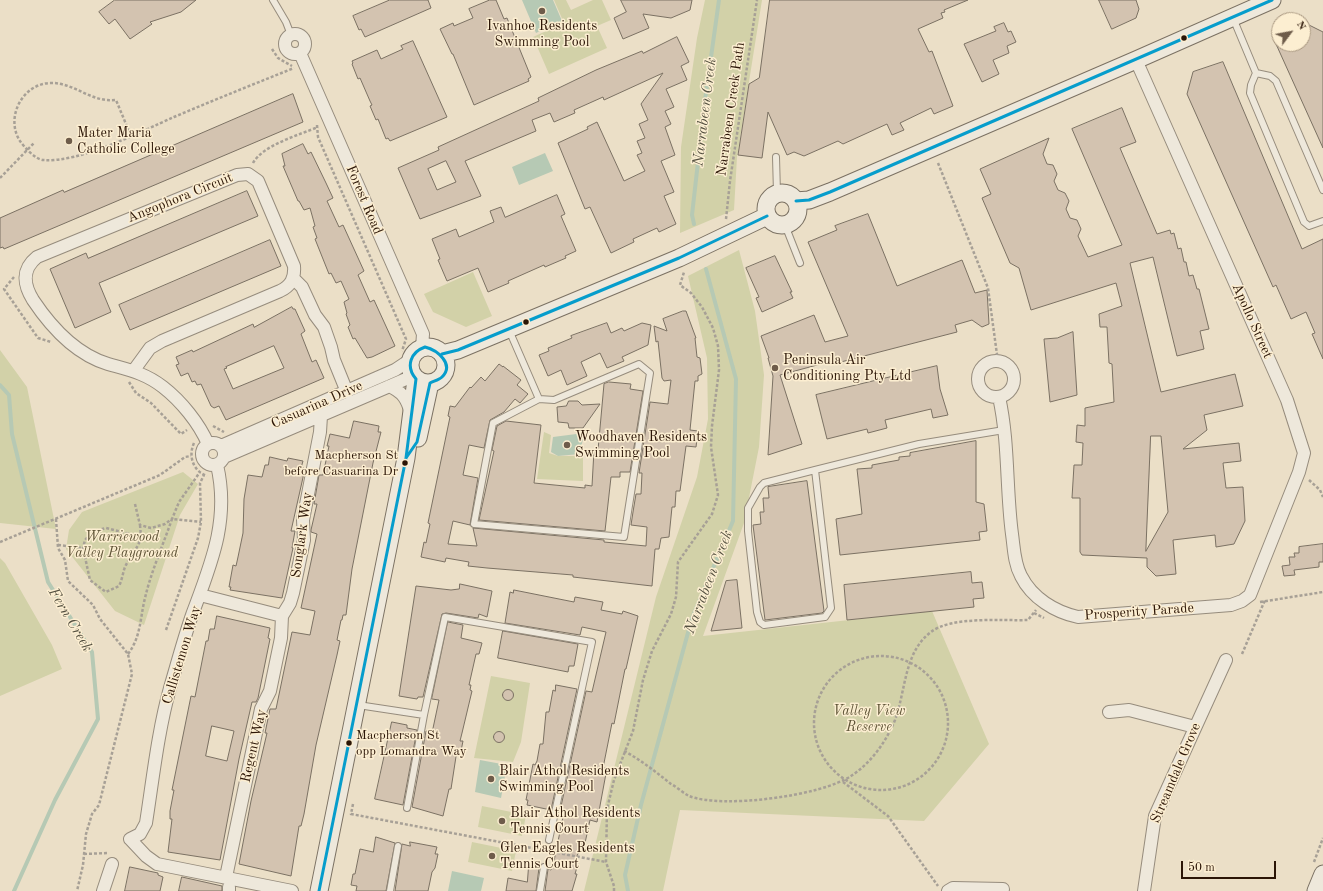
<!DOCTYPE html>
<html>
<head>
<meta charset="utf-8">
<style>
  body { margin:0 }
  #map { position:relative; width:1323px; height:891px; overflow:hidden; background:#ebdfc7; font-family:"Old Standard TT",serif }
  canvas { display:block }
  .north { position:absolute; left:1271px; top:12px; width:40px; height:40px; box-sizing:border-box; background:#fceed1; border:1px solid #a89780; border-radius:50%; rotate:58deg; font-size:11px; font-weight:700; line-height:16px; text-align:center; color:#2b1506 }
  .north::after { content:''; display:block; margin:auto; width:14px; height:18px; background:#6e5c4a; clip-path:polygon(50% 0,100% 100%,50% 72%,0 100%) }
  .scale { position:absolute; left:1181px; top:861px; width:95px; height:18px; box-sizing:border-box; border:2px solid #2b1506; border-top:0; padding-left:5px; font-size:12px; line-height:14px; white-space:nowrap; color:#2b1506; -webkit-text-stroke:3px #fceed1; paint-order:stroke }
</style>
</head>
<body>
<div id="map">
<canvas width="1323" height="891"></canvas>
<div class="north">N</div>
<div class="scale">50 m</div>
</div>
<script>
const context = document.querySelector('canvas').getContext('2d');
context.lineJoin = 'round';
function fillPath(path, color) { context.fillStyle = color; context.fill(path, 'evenodd'); }
function trace(path, color, width, dash) { context.strokeStyle = color; context.lineWidth = width; context.lineCap = dash ? 'butt' : 'round'; context.setLineDash(dash || []); context.stroke(path); }
function write(font, color, halo, rows, align = 'center') {
  context.font = font + ' "Old Standard TT",serif'; context.lineWidth = 3; context.setLineDash([]); context.textBaseline = 'middle'; context.strokeStyle = halo; context.fillStyle = color; for (const [text, x, y, turn = 0] of rows) {
    context.save(); context.translate(x, y); context.rotate((+turn || 0) * Math.PI / 180); context.textAlign = isNaN(turn) ? turn : align; if (halo) context.strokeText(text, 0, 0); context.fillText(text, 0, 0); context.restore();
  }
}
const green = new Path2D(`
  M554 0H566L571 10 593 0H602L611 20 597 26 607 48 549 74 533 37 564 23Z
  M705 0H762L737 157 734 210 680 233 681 147 697 38Z
  M739 250 755 311 764 375 759 447 744 523 703 636 932 611 989 744 924 821 680 810 663 891H584L656 597 697 477 708 419 707 358 688 276Z
  M473 272 492 316 466 327 433 312 424 294Z
  M0 350 27 387 56 529 0 523Z
  M544 432 551 435 549 453 558 456H583V481L537 479Z
  M183 472 198 484 180 515 144 625 115 611 66 549 69 530 82 512Z
  M0 558 5 563 52 645 62 669 0 696Z
  M491 676 530 683 521 742 513 762 474 758Z
  M482 806 526 815 522 836 478 827Z
  M472 842 516 851 512 871 468 862Z`);
const water = new Path2D(`
  M522 0H553L562 21 536 33Z
  M545 153 553 171 519 185 512 167Z
  M584 433 580 454 558 456 551 452 553 437Z
  M480 760 507 765 501 798 475 792Z
  M452 871 484 878 481 891H448Z`);
const stream = new Path2D(`
  M694 224 692 215 705 100 719 0
  M0 385 9 395 12 434 48 582 92 652 98 719 55 800 14 891
  M628 891 625 875 641 805 692 618 733 521 736 379 706 269`);
const building = new Path2D(`
  M115 0H196L181 12 150 22 152 24 130 39 115 19 109 24 99 12Z
  M390 0H428L431 8 365 37 361 29 359 30 353 16Z
  M490 0H496L504 19 507 18 531 77 528 79 529 81 474 105 453 54H452L440 29 453 23 454 26 473 18 469 9Z
  M621 0H692L690 10 671 18 643 14 649 28 623 39 614 18 626 12Z
  M770 0H968L944 10 945 12 941 13 943 18 918 29 929 52 932 51 953 106 934 114 931 108 900 123 904 130 892 135 887 124 843 144 838 141 804 156 794 152 787 155 768 112 762 158 738 155 749 84 759 78Z
  M1099 0H1136L1139 9 1136 18 1112 29Z
  M1303 22 1323 32V148L1276 44H1303Z
  M1004 23 1008 32 1011 31 1016 42 1007 46 1009 53 993 60 999 74 982 82 964 44 996 31 994 27Z
  M677 37 689 62 681 66 687 80 666 89 674 107 665 111 671 124 665 127 675 155 661 161 674 192 664 196 676 224 659 232 657 228 633 239 634 242 611 253 590 207 585 209 558 143 588 129 587 127 597 122 624 181 645 171 637 155 642 153 637 141 645 138 639 124 648 120 641 104 663 73 604 100 603 97 574 110 575 113 554 122 550 113 532 120 536 131 465 161 481 196 420 219 398 168 439 150 438 147 539 101 538 98 596 70 642 51 643 53ZM446 161 456 182 437 190 428 169Z
  M413 41 447 117 390 141 388 138 386 139 378 119 376 120 370 106 372 105 370 101 360 78 358 79 352 64 353 63 352 61 377 50 381 59 403 49 401 46Z
  M1223 62 1302 249 1323 239V359L1312 334 1315 333 1306 312 1291 319 1276 285 1273 287 1187 94 1193 72Z
  M293 94 303 122 4 249 3 247 0 248V218L63 190 64 192Z
  M1122 108 1136 142 1120 148 1157 234 1170 230 1171 234 1174 233 1178 249 1181 248 1184 262H1186L1189 276 1193 275 1197 289H1199L1209 329 1200 331 1204 349 1177 356 1153 257 1130 263 1161 392 1235 374 1243 406 1204 415 1207 430 1183 449 1239 443 1241 461 1223 463 1226 488 1243 487 1245 521 1234 544 1216 547 1215 535 1173 540 1176 574 1156 576 1147 567V558L1082 555 1080 552V498H1072L1074 465H1082L1083 443 1076 442 1077 425 1085 426V408L1114 402 1112 364 1109 363 1107 327H1100L1099 314 1122 306 1116 283 1031 310 1019 268 1010 263 982 198 991 194 980 169 1049 138 1043 154 1047 164 1053 165 1057 174 1054 181 1058 190 1065 193 1069 201 1066 209 1070 218 1077 220 1081 229 1078 236 1088 257 1122 245 1072 129ZM1151 436H1161L1168 512 1146 551Z
  M303 144 308 154 311 152 326 183 333 198 327 201 339 227 343 225 364 271 358 275 370 302 374 300 395 346 372 357 367 358 355 338 353 339 348 327 350 325 346 314 347 313 344 302 349 299 341 281 336 283 331 273 329 274 315 239 317 238 313 227 315 226 310 208 304 210 299 201H298L283 166H285L282 154Z
  M247 191 258 216 99 283 111 312 75 328 50 269 86 253 88 258Z
  M557 195 565 214 561 216 576 251 565 256 566 258 545 267 544 265 508 281 509 283 488 292 478 268 447 281 438 260 440 259 432 239 456 229 459 237 494 222 490 211 501 207 505 217Z
  M868 214 897 286 962 260 975 293 987 290 989 324 982 327 972 320 955 325 957 332 833 364 832 361 780 375 802 444 768 455 773 376 768 358H769L761 336 814 315 825 342 848 336 808 242 837 230 835 226Z
  M270 240 281 266 130 330 119 305Z
  M775 256 792 292H790L793 298 762 312 756 298 759 297 746 268Z
  M292 307 293 309H295L305 331 301 334 312 362 316 360 324 378 226 420 219 406 214 408 211 406 201 384 197 385 195 381 192 382 188 373 181 376 176 365 179 364 176 357 192 350 193 352 253 324 254 327ZM274 346 284 368 233 389 224 369 227 368 226 367Z
  M683 311H686L696 338H695L697 357 700 358 702 374 698 376V381H695L690 430 698 431 696 447 686 446 680 491H676L675 507H672L669 537 661 538 659 549H655L652 586 573 577V575L487 568 468 566 469 562 446 558 445 562 421 557 424 542 426 543 430 524 428 523 450 417 448 416 450 406 455 407 470 387 471 388 481 377 485 381 499 364 503 367V366L521 380 517 385 528 394 520 403 515 399 504 412 490 420 484 448 469 445 463 475 478 478 470 525 453 521 448 544 477 546 473 528 604 540V542L646 546 647 527 631 525 633 512 636 494H641L642 473H639L650 402 668 404 671 380 664 381 662 378 658 341 656 342 654 326 667 331 663 319Z
  M607 323 611 333 622 328 624 331 642 323 651 325 648 345 622 357 624 361 607 368 600 353 581 362 587 376 567 385 561 370 548 376 539 355 549 351 548 348 572 338 571 336Z
  M1073 332 1077 395 1050 402 1044 339 1057 338Z
  M937 366 940 389 948 415 933 418 931 409 885 420 887 428 868 433 867 429 827 439 816 395Z
  M609 382 631 384 630 389 643 391 630 472H620V477H611L605 531 479 520 494 451 492 450 497 426 506 421 541 425 534 483 585 488V485L592 486 594 450H598L604 384Z
  M569 401H578L582 405 600 404 583 428H569L568 423 558 422 557 407 566 406Z
  M354 421 379 426 378 432H381L373 463 352 569 346 615H343L342 620H341L337 640 340 641 337 655 316 745 304 814 301 826H299L291 876 239 864 251 801 267 733H265L270 709H276L292 632 310 635 315 611 301 608 317 534 311 532V530L317 504H314L319 475H323L329 446H327L330 434 349 438Z
  M976 441V502L984 504 987 531 979 532 980 540 840 555 836 519 862 514 857 469 872 468V465L899 460V457L910 456V453Z
  M270 457 287 461 288 458 303 461 301 468H304V473L291 531H295L292 548H293L282 598 230 590 231 587H229L233 565 236 566 238 557 243 533 244 499 248 475 262 477 265 465H268Z
  M807 481 824 611 822 613 765 620 753 525 761 524 760 512H764L763 498H769L768 487Z
  M1323 544V562H1319V567L1294 570 1295 575 1284 576 1282 566 1290 565 1289 557H1295L1294 553H1299V547Z
  M971 572 972 583 982 582 984 598 973 599 974 607 847 620 844 585Z
  M737 580 742 628 711 631 726 581Z
  M460 584 492 591 487 617 479 614 478 618 446 613 442 614 423 697H418L417 699 399 696 416 586 451 590 459 589Z
  M514 590 574 602 575 597 603 602 601 610 622 614 623 611 638 616 626 669H625L614 724 612 723 603 768H607L597 822 590 820 585 843 583 842 577 856 575 867H577L575 874H577L572 891H545L548 869 551 870 554 861 564 812 560 811 586 691 592 692 606 632 582 627 580 635 505 623 510 592 513 593Z
  M217 616 270 628 268 638 270 639 258 698 256 702H252L239 759 220 860 168 852 172 819H170V811L174 790H172L191 696 195 697 206 641H208L210 629H214ZM212 726 234 731 227 761 206 756Z
  M448 622 463 625 461 638 482 643 479 654H476L469 685H471L470 690 472 691 462 733 460 741H463L461 751 457 750 451 789H449L443 816 412 807 426 731 432 733 439 700 432 699Z
  M503 631 578 644 574 666H569L568 672 498 658Z
  M556 685 577 689 551 810 527 805 528 800H526L533 764 535 765 537 761 540 744H543L546 712H549L553 690 555 691Z
  M502.5 695a5.5 5.5 0 1 1 11 0a5.5 5.5 0 1 1-11 0Z
  M392 722 407 725V728L417 730 403 805 375 799Z
  M493.5 737a5.5 5.5 0 1 1 11 0a5.5 5.5 0 1 1-11 0Z
  M376 837 395 843 386 891H356L357 886 351 885 353 874H355L360 849 373 852Z
  M410 842 437 847 435 854H438L435 868 432 872 428 891H395L402 844 410 846Z
  M529 866 539 868 536 891H506L508 878 527 882Z
  M130 867 158 873V875L163 877 160 891H125Z
  M182 877 222 886V891H179Z`);
const path = new Path2D(`
  M272 49 278 58 292 66
  M317 125 318 137 406 339 402 351
  M131 136 116 100C91 103 74 82 50 83 22 84 5 118 20 141 25 148 35 159 43 160 80 163 140 132 174 117 214 100 254 84 294 68
  M253 163C263 145 299 135 318 127
  M938 163 988 288 998 362
  M0 178 34 143
  M726 219 730 181 757 0
  M14 277 4 289 38 338 51 342
  M129 382 136 393 151 403 181 434 187 430
  M213 426 224 432
  M194 443C188 456 193 471 207 476
  M1309 480 1320 490 1323 497
  M135 504 140 525 151 528 165 524 172 519 179 502 200 472
  M56 519 58 548 65 560 68 581 93 605 100 619 128 654 132 674 102 793 99 805 92 814 86 834 83 865 77 891
  M140 525 141 537 106 528 92 532 85 540 83 548 90 580 106 592 119 586C123 578 123 570 126 565 130 556 139 547 141 537
  M0 542 160 475 185 457 191 456
  M58 545 83 548
  M1260 602 1323 592
  M1034 613 1044 618
  M166 630 198 538 201 522 200 483 204 475
  M128 654C141 637 140 618 145 598 151 572 163 545 172 519L201 522
  M1242 654 1265 600
  M814 723a67 67 0 1 1 134 0a67 67 0 1 1-134 0Z
  M624 751C641 760 656 772 671 784 677 787 683 793 689 796 722 809 821 796 851 776 871 763 886 742 895 720 906 690 904 652 931 632 951 616 1002 621 1028 620L1036 610
  M843 782 888 816 938 886
  M353 804 351 814 606 862
  M84 854 108 853
  M1314 862 1323 838
  M614 891V886L606 862 607 809 614 780 633 731 643 680 652 651 671 614 676 597 678 562 712 514 718 495 711 447 712 426 719 370 718 346 713 328 702 307 691 293 680 285 684 272`);
const lane = new Path2D(`
  M273 0 286 22 291 35
  M1233 18 1256 73 1251 85 1250 93 1304 222 1309 226 1323 221
  M1256 73 1270 76 1276 81 1323 190
  M776 157 777 193
  M785 225 800 263
  M509 330 539 399 493 423 474 524 624 537 650 373 639 364 554 400 539 399
  M815 470 764 483 760 487 748 508V531L757 612 760 622 764 625 825 617 831 608 815 470 919 444 1004 430
  M358 705 424 715 445 617 592 642 549 840
  M407 808 424 715
  M390 891 398 846
  M540 891 544 867`);
const street = new Path2D(`
  M285 44a10 10 0 1 1 20 0a10 10 0 1 1-20 0Z
  M300 53 423 334 422 348
  M293 278 302 287 315 315 324 327 331 347 334 360 347 392
  M978 379a18 18 0 1 1 36 0a18 18 0 1 1-36 0Z
  M134 370 150 348 162 341 280 291C291 286 295 278 294 266L258 181 248 174 237 175 37 257C22 269 23 284 33 300 51 327 75 354 108 364 129 370 145 373 163 387 181 401 199 423 208 444
  M389 386C403 392 407 399 411 413
  M999 397C1009 442 1006 489 1012 534 1014 548 1014 563 1021 576 1032 598 1055 612 1078 617L1231 605 1242 601 1250 595 1299 472 1304 453 1287 400 1136 60
  M202 454a11 11 0 1 1 22 0a11 11 0 1 1-22 0Z
  M221 446 395 370 410 360
  M224 457 413 376
  M217 465C230 520 211 564 192 615 184 638 177 664 170 688 158 731 153 778 146 823L140 834 130 839 146 856 157 864 292 891
  M200 595 282 616
  M1109 712 1129 710 1195 727
  M226 877 261 709 270 691 281 638 282 616 290 603 293 593 304 540 303 520 320 432 321 416
  M103 891 112 864
  M229 891V887
  M948 891 953 888 1003 889
  M1144 891 1155 816 1226 660`);
const secondary = new Path2D(`
  M766 209a16 16 0 1 1 32 0a16 16 0 1 1-32 0Z
  M796 201 809 200 830 192 1136 60 1272 0
  M410 365a18 18 0 1 1 36 0a18 18 0 1 1-36 0Z
  M442 354 458 350 679 258 767 216
  M418 438 430 383
  M319 891 406 458 416 379
  M1316 891 1323 874`);
const bus1 = new Path2D(`
  M796 201 809 200 830 192 1272 0
  M425 347C437 350 455 364 442 377 439 380 434 381 430 383L417 442 406 458 416 379C405 366 411 352 425 347Z
  M442 354 458 350 679 258 767 216
  M319 891 406 458`);
const markers = [
  [542,11,4,"#6e5c4a"],
  [1184,38,3.5,"#2b1506"],
  [69,141,4,"#6e5c4a"],
  [526,322,3.5,"#2b1506"],
  [775,368,4,"#6e5c4a"],
  [567,445,4,"#6e5c4a"],
  [405,463,3.5,"#2b1506"],
  [349,743,3.5,"#2b1506"],
  [491,779,4,"#6e5c4a"],
  [502,821,4,"#6e5c4a"],
  [492,856,4,"#6e5c4a"]
];
const busNames = [
  ["Macpherson St",398,456],
  ["before Casuarina Dr",398,472],
  ["Macpherson St",356,736,"left"],
  ["opp Lomandra Way",356,752,"left"]
];
const poiNames = [
  ["Ivanhoe Residents",542,26,"center"],
  ["Swimming Pool",542,42,"center"],
  ["Mater Maria",77,133],
  ["Catholic College",77,149],
  ["Peninsula Air",783,360],
  ["Conditioning Pty Ltd",783,376],
  ["Woodhaven Residents",575,437],
  ["Swimming Pool",575,453],
  ["Blair Athol Residents",499,771],
  ["Swimming Pool",499,787],
  ["Blair Athol Residents",510,813],
  ["Tennis Court",510,829],
  ["Glen Eagles Residents",500,848],
  ["Tennis Court",500,864]
];
const streetNames = [
  ["Narrabeen Creek Path",731,109,-82],
  ["Angophora Circuit",180,198,-22],
  ["Forest Road",364,200,67],
  ["Apollo Street",1252,321,66],
  ["Casuarina Drive",317,405,-24],
  ["Songlark Way",302,535,-82],
  ["Prosperity Parade",1139,612,-4],
  ["Callistemon Way",182,655,-73],
  ["Regent Way",254,746,-77],
  ["Streamdale Grove",1176,773,-67]
];
const parkNames = [
  ["Warriewood",122,537],
  ["Valley Playground",122,553],
  ["Valley View",869,711],
  ["Reserve",869,727]
];
const waterNames = [
  ["Narrabeen Creek",705,112,-83],
  ["Narrabeen Creek",709,582,-69],
  ["Fern Creek",70,620,59]
];
fillPath(green, '#d2d1a8');
fillPath(water, '#b6c9b4');
trace(stream, '#b6c9b4', 4);
fillPath(building, '#d3c3b0');
trace(building, '#7b7163', 1);
trace(lane, '#968c7d', 8);
trace(street, '#968c7d', 14);
trace(secondary, '#7b7163', 19);
trace(path, '#a7a096', 2.5, [3, 2]);
trace(lane, '#eee8db', 6);
trace(street, '#eee8db', 12);
trace(secondary, '#eee8db', 17);
trace(bus1, '#069dcc', 3);
for (const [x, y, r, color] of markers) { const dot = new Path2D(); dot.arc(x, y, r, 0, 2 * Math.PI); context.fillStyle = color; context.fill(dot); trace(dot, '#fceed1', 1.5); }
write('13px', '#2b1506', '#fceed1', busNames, 'right');
write('14px', '#2b1506', '#fceed1', poiNames, 'left');
write('14px', '#2b1506', '#fceed1', streetNames);
write('italic 14px', '#5e5336', '#fceed1', parkNames);
write('italic 15px', '#545040', '#fceed1', waterNames);
</script>
</body>
</html>
